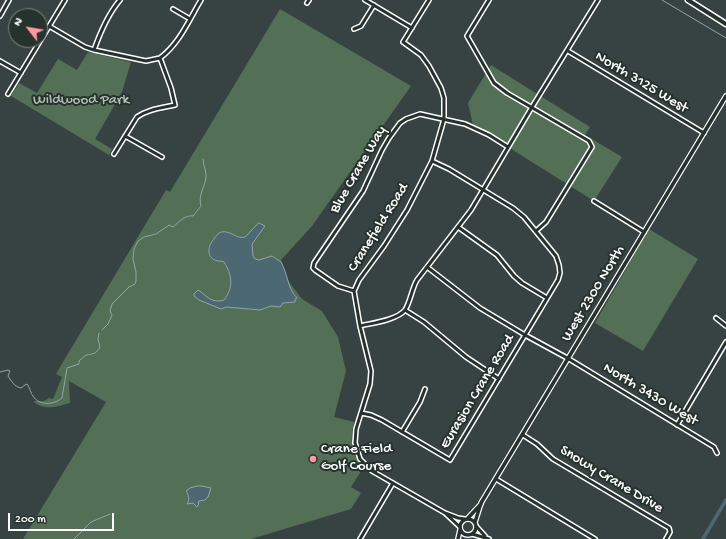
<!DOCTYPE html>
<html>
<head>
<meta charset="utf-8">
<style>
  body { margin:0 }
  #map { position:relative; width:726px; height:539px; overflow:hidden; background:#374343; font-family:"Gochi Hand",sans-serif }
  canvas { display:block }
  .north { position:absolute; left:8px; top:8px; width:40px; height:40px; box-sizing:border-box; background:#26332d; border:1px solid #7d8581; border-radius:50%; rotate:301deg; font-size:11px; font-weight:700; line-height:16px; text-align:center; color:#fff }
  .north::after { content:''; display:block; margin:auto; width:14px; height:18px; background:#ff9aa2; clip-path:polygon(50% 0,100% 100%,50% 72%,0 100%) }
  .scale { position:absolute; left:8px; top:513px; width:106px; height:18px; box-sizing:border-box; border:2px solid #fff; border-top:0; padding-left:5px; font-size:12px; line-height:14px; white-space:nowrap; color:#fff; -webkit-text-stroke:3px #26332d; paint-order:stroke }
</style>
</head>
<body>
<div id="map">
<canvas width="726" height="539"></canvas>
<div class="north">N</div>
<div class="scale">200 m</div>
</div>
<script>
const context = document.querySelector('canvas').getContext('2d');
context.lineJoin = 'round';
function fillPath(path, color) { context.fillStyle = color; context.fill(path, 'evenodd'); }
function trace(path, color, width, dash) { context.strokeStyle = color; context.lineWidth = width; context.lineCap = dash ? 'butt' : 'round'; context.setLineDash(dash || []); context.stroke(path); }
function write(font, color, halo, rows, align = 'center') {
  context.font = font + ' "Gochi Hand",sans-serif'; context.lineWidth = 4; context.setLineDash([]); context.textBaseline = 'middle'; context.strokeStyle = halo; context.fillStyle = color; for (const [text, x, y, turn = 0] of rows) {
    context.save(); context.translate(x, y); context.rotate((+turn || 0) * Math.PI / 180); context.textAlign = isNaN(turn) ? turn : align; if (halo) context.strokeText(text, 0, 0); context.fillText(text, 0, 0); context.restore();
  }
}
const green = new Path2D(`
  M280 9 411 86 312 226 281 260 289 282 302 299 322 311 338 337 346 371 334 417 354 422C350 440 351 453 363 468L351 487 361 493 351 509 251 539H23L106 402 69 381 70 403C56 407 44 411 33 401H44L49 398 53 399 62 377 56 374 63 362 166 190 170 192Z
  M88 52 131 62 122 92 95 139 112 149 109 155 11 96 19 83 37 93 58 59 77 70Z
  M491 65 590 127 585 135 622 157 594 201 473 125 468 103Z
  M649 229 698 259 643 351 595 323Z`);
const water = new Path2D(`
  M259 223 265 226 252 244 253 256 255 259 259 260 272 256 281 262C288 274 287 288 297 298L295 299V302L283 303 280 307 271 306 260 310 226 307 221 309 199 300 194 296V294L198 290C207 296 212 304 224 300 234 287 232 275 224 262 222 261 220 261 218 261 205 258 208 245 214 239 216 236 218 233 221 232 231 230 237 240 245 237Z
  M198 486H202L211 488 208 497 205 500 199 501 198 502 199 504 197 507 193 503 187 504C190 499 189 496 186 491L190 488Z`);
const stream = new Path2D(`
  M662 0 726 38
  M102 330 108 324 112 315 110 311 112 304 129 287 135 284 136 281V272L133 259 134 249 138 241 144 237 156 234 169 225 173 227C180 221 185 215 193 216L201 206C198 195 204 189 206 178 207 172 203 165 203 159
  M0 372 8 370 10 371 8 376C11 381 15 387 21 388L25 385 27 384C31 390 30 392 33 396 39 406 54 405 62 398L67 368 79 364V361L86 355C93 354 96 354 100 347L98 339 99 333
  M74 539 91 522 110 514`);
const canal = new Path2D(`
  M703 539 726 500`);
const minor = new Path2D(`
  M365 0 412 28
  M429 0 403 42 421 55 429 66 441 88 444 98V119L432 161 407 210 384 246 359 280 354 291 360 326 371 371 370 384 356 429 355 443 360 459 372 471 445 513 458 518 465 519
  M489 0 467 36 494 83 507 93 589 141 592 147 546 222 536 231
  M307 3 309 0
  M173 9 190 19
  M0 16 9 0
  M49 26 85 47 94 50 146 61 160 58 171 88 175 105C162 108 148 109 137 117L114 154
  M354 29 361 26 374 5
  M94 50C100 33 108 14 120 0
  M568 51 704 133
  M160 58C179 44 189 20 201 0
  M0 61 21 73
  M8 94 65 0
  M125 136 162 157
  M594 201 644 232
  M458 227 497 255 514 276 522 283 547 298
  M427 267 480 308 525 335 569 359 714 447 717 453
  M354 291 338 286 315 270 313 268 314 263 363 191 382 150 389 138 400 123 406 119 420 114 465 124 489 135 508 147
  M405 310 424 322 466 357 499 379
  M716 318 726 326
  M360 326C372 323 397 320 405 310 410 303 412 288 417 280L471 210 532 107 598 0
  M361 413 371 415 382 420 450 460 558 280 560 273 559 265 556 256 524 217 513 208 449 169 432 161
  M677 425 726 342
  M402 432 420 402 425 389
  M523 435 537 444 553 459 669 528 670 532 666 539
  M496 479 595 539
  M445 513 460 527
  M476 526 485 536
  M472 534 489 539
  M360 539 393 483`);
const tertiary = new Path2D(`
  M468 518 481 504
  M460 527a8 8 0 1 1 16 0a8 8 0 1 1-16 0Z
  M475 522 481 503 726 96
  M458 539 460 530`);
const secondary = new Path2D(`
  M688 0 726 24`);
const markers = [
  [313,459,4,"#ff9aa2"]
];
const streetNames = [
  ["North 3125 West",641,83,31],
  ["Blue Crane Way",359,170,-60],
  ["Cranefield Road",379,228,-58],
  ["West 2300 North",594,294,-59],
  ["Eurasion Crane Road",478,392,-59],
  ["North 3430 West",650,395,31],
  ["Snowy Crane Drive",611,480,31]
];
const parkNames = [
  ["Wildwood Park",81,101]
];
const poiNames = [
  ["Crane Field",321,450],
  ["Golf Course",321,467]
];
fillPath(green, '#536f56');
fillPath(water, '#4c6872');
trace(water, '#94a4aa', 1);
trace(stream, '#94a4aa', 1);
trace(canal, '#4c6872', 3.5);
trace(minor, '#fff', 6);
trace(tertiary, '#fff', 6);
trace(secondary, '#fff', 7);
trace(minor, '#26332d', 3);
trace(tertiary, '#26332d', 3.5);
trace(secondary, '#26332d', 4);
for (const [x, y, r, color] of markers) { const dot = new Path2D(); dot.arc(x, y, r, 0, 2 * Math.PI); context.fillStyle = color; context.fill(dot); trace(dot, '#26332d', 1.5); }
write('15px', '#fff', '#26332d', streetNames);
write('15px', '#b2beb3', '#26332d', parkNames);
write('15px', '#fff', '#26332d', poiNames, 'left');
</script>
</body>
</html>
